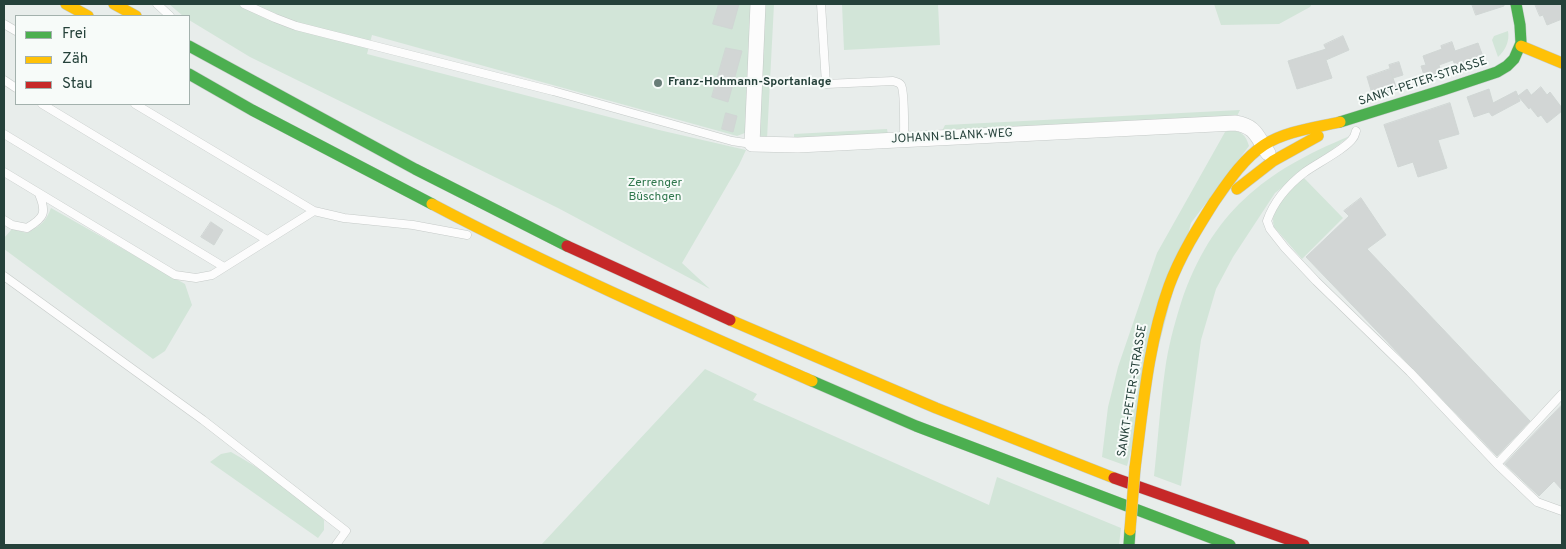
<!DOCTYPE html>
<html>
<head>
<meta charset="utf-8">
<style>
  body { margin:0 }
  #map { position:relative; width:1566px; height:549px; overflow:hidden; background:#e8edeb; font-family:Overpass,sans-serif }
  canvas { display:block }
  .frame { position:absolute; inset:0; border:5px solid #25413a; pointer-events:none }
  .legend { position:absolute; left:15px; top:15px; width:175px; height:90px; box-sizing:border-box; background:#f7fbf9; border:1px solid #a3b1ad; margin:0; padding:6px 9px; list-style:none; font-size:15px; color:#25413a }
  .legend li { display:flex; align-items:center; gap:10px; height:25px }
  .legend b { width:25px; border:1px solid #a3b1ad }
</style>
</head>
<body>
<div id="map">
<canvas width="1566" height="549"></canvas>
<div class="frame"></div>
<ul class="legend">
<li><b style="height:6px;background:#4caf50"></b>Frei</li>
<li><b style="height:6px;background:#ffc107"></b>Zäh</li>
<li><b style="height:6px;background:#c62828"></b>Stau</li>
</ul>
</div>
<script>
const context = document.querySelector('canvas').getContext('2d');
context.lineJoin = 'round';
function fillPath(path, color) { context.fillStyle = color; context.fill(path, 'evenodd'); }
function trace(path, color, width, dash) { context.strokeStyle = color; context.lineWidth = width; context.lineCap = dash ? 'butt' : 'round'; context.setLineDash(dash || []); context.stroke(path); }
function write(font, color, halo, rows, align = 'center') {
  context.font = font + ' Overpass,sans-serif'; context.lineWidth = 4; context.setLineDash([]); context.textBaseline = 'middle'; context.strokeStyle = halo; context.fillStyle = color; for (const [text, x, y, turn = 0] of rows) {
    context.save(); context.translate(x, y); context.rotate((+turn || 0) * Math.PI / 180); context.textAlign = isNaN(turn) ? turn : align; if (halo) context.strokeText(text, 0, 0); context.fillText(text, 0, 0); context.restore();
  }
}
const green = new Path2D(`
  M169 4H774L767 139 750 131 737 136 372 35 367 54 659 130 746 150 739 165 682 263 710 289 558 208 250 57 189 20V16H183Z
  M842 4H938L940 45 844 50Z
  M1214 4H1312L1310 7 1279 24 1221 25Z
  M1508 31C1510 41 1505 51 1498 57L1492 40 1494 36Z
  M1240 110 1237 116 941 133 945 125Z
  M887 129 888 135 794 139V134Z
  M1230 130C1241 131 1246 135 1249 146L1191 223 1127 466 1102 457 1108 407 1118 367 1157 253 1225 132Z
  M1350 136 1275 193 1233 257 1216 289 1201 340 1181 486 1154 476C1158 441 1160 405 1165 370 1168 348 1174 325 1181 303 1211 213 1264 171 1350 136Z
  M1303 177 1343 218 1302 259 1274 227C1269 204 1288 191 1303 177Z
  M51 208 185 284 192 305 165 351 153 359 4 249V238L12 229 27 233C40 226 46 222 51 208Z
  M705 369 757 394 753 400 989 505 997 477 1121 528 1119 545H541Z
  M231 452C264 471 298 493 324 520V530L318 538 210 462 221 454Z`);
const building = new Path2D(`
  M719 4H739L732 29 713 24Z
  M1472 4H1504V6L1476 15Z
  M1535 4H1562V19L1547 25 1543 15 1540 16Z
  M1343 36 1349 50 1326 60 1332 78 1297 89 1288 61 1326 49 1324 45Z
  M1452 42 1455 51 1478 43 1485 62 1457 71 1453 60 1439 65 1442 76 1426 81 1421 66 1426 65 1423 56 1442 49 1441 46Z
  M726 48 742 51 728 102 712 97Z
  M1399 62 1403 75 1393 78 1389 65Z
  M1390 69 1397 90 1373 97 1367 77Z
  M1541 87 1547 95 1550 92 1562 108V111L1547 123 1541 115 1538 117 1530 107 1529 109 1518 96 1520 101 1492 116 1489 112 1474 117 1467 97 1489 89 1493 103 1516 91 1518 96 1527 89 1531 95Z
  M1450 103 1459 134 1438 140 1447 168 1418 177 1413 162 1398 167 1384 125Z
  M726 113 737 116 733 132 722 129Z
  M1361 198 1386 235 1367 249 1530 421 1497 456 1306 257 1349 216 1344 211Z
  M211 222 223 230 214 245 201 237Z
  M1562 405V490L1554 481 1539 496 1505 464Z`);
const lane = new Path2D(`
  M157 4 170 16
  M244 4 275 18 296 26 553 91 732 141 752 144
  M821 4 826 84 893 81C896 82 899 82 901 85 905 91 904 130 904 140
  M4 24 16 31
  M4 80 16 88
  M42 104 267 240
  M135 104 314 211 344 218 413 225 467 235
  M1356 131C1355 133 1355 136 1353 138 1347 148 1316 164 1305 172 1288 185 1274 201 1267 221L1270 229 1285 248 1316 281 1410 372 1497 464 1537 502 1562 511
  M4 134 224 267
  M4 172 175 275 196 278 212 275 314 211
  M4 220 12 225 27 228C44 218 47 213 39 194
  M4 276 203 420 346 531 336 545
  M1497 464 1562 394`);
const street = new Path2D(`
  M758 4 752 144 798 145 1235 123C1256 126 1257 137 1268 153`);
const fast = new Path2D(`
  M189 46 415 169 567 246
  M189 74 252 110 432 204
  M1340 122 1443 90 1497 72 1507 66 1514 59 1521 43 1520 25 1516 4
  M812 381 916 426 1230 545
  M1129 545 1130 530`);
const slow = new Path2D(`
  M66 4 88 16
  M114 4 136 16
  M1521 46 1562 63
  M1237 189 1273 161 1318 136
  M432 204C555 269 684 325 812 381
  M730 320 936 408 1114 478
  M1135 468C1143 407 1148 344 1169 286 1180 256 1197 229 1214 202 1228 182 1243 159 1264 145 1286 131 1314 128 1340 122`);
const jam = new Path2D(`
  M567 246 730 320
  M1114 478 1304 545`);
const slowBridge = new Path2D(`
  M1130 530 1135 468`);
const markers = [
  [658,83,5,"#697d78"]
];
const streetNames = [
  ["SANKT-PETER-STRASSE",1423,82,-18],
  ["JOHANN-BLANK-WEG",952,137,-3],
  ["SANKT-PETER-STRASSE",1133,391,-81]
];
const poiNames = [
  ["Franz-Hohmann-Sportanlage",668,83]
];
const parkNames = [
  ["Zerrenger",655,184],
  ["Büschgen",655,198]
];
fillPath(green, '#d2e5d8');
fillPath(building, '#d2d6d5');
trace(building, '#d0d6d4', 1);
trace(lane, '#c5cac8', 9);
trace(street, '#c5cac8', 16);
trace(fast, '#c4cac8', 12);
trace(slow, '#c4cac8', 12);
trace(jam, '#c4cac8', 12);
trace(lane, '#fcfcfc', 8);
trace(street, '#fcfcfc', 15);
trace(fast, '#4caf50', 11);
trace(slow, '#ffc107', 11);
trace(jam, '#c62828', 11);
trace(slowBridge, '#c4cac8', 12, []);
trace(slowBridge, '#ffc107', 11);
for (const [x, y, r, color] of markers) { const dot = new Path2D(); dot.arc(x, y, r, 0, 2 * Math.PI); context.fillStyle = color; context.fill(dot); trace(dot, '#f7fbf9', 2); }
write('12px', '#25413a', '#f7fbf9', streetNames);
write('bold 12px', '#25413a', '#f7fbf9', poiNames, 'left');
write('12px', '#30774d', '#f7fbf9', parkNames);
</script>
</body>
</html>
